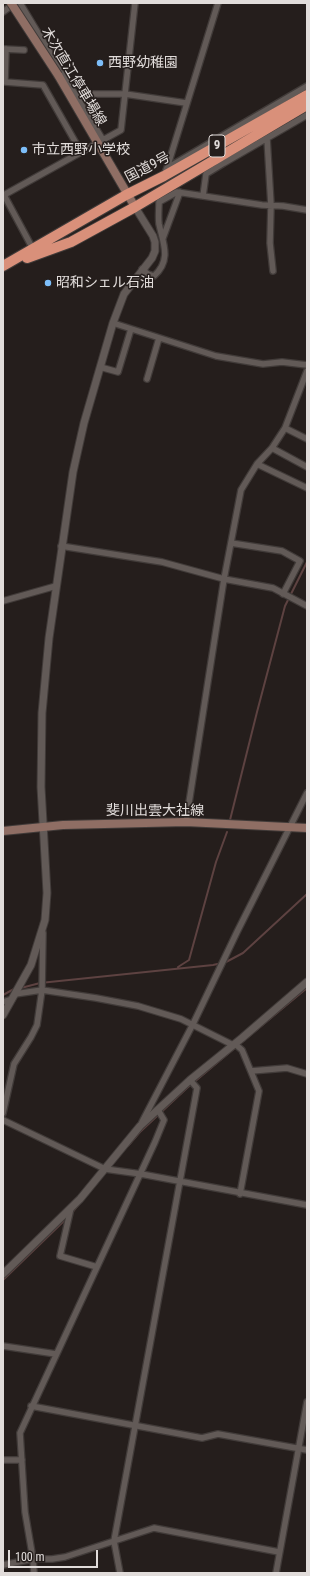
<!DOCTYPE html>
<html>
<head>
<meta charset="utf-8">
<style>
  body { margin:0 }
  #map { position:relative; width:310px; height:1576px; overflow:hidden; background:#251e1c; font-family:"Roboto Condensed",sans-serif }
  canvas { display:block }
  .frame { position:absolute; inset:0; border:4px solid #e1dcda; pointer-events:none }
  .scale { position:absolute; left:8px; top:1550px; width:90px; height:18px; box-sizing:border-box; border:2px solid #e1dcda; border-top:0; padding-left:5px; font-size:12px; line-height:14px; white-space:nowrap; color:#e1dcda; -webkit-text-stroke:3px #251e1c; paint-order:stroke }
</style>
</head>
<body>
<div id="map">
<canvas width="310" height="1576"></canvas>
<div class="frame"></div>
<div class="scale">100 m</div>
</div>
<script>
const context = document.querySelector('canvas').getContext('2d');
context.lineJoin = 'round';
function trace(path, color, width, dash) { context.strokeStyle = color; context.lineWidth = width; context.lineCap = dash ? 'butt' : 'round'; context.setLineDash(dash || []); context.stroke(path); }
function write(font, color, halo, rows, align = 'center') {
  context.font = font + ' "Roboto Condensed","Noto Sans JP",sans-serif'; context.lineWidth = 3; context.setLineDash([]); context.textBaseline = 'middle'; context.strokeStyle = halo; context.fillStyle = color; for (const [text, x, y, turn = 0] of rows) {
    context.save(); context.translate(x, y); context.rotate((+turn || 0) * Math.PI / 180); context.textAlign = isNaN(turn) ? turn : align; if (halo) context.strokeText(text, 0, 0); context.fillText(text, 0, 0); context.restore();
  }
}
const stream = new Path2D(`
  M230 820 257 712 285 606 307 562
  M178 967 189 960 216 862 227 832
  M21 988 40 983 213 965 226 962 243 953 307 894
  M3 995 14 989
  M128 1146 140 1132 187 1088 307 988
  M72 1213 80 1203
  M3 1280 67 1218`);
const minor = new Path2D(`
  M20 3 75 94H125L186 103
  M3 12 15 3
  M4 49 24 50
  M6 49 5 82 43 85 81 152
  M75 94 103 140
  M267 138 271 205 270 243 273 271
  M212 161 224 163 307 115
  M167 168 218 3
  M166 170 167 168 307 86
  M203 196 206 174 224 163
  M163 238 180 192
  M33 249 4 195 121 130 135 3
  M142 269 148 274 154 276C172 260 163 243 159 224 158 217 159 209 159 202L177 192 262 205 283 206 307 210
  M113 323 216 356 263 364 282 362 307 365
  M100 367 118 372 131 329
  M147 379 159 338
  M285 428 307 439
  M272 448 307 467
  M257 464 307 488
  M231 543 282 551 300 561 283 594
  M61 546 162 562 224 579 273 588 307 606
  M3 601 56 586
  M186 822 224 579 241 490 257 464 272 448 285 428 307 371
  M15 994 42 990 96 998 138 1006 181 1019 233 1045
  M3 1002 12 999
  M235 1044 242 1050 259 1091 240 1194
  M251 1071 287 1068 307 1074
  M3 1113 14 1064 31 1037 37 1025 42 990 43 933
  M3 1120 105 1169 141 1174 307 1205
  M142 1122 193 1024 237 932 307 793
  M71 1208 60 1256 97 1267
  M3 1346 56 1354
  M31 1406 202 1438 218 1434 307 1450
  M3 1460H22
  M3 1565 33 1559H52L65 1557 154 1528 279 1552
  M34 1573 33 1559 25 1512 20 1433 155 1142 164 1120 158 1110
  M120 1573 114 1541 197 1088 190 1080
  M276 1573 307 1402`);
const tertiary = new Path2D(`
  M3 1015 31 965 45 920 47 893 41 787 42 713 49 638 73 472 84 423 113 323 124 294 152 258 155 251V242L153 236 135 207
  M3 1274 80 1199 140 1126 190 1080 242 1038 307 982`);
const secondary = new Path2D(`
  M58 75 135 207
  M3 831 63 825 186 822 307 828`);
const trunk = new Path2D(`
  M27 258 71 242 135 207 307 105
  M3 266 126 195 164 176 307 95`);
const secondaryBridge = new Path2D(`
  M11 3 58 75`);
const markers = [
  [100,63,4,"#7dbef9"],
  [24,150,4,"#7dbef9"],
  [48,283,4,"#7dbef9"]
];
const shields = [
  [217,146,16]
];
const shieldNames = [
  ["9",217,146]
];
const poiNames = [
  ["西野幼稚園",108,63],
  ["市立西野小学校",32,150],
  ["昭和シェル石油",56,283]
];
const streetNames = [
  ["木次直江停車場線",73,77,59],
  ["国道9号",148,168,-28],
  ["斐川出雲大社線",155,811]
];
trace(stream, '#5d4241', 2);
trace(minor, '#413b39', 8);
trace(tertiary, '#413b39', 9);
trace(secondary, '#413b39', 10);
trace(trunk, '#413b39', 12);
trace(minor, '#625a57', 5.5);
trace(tertiary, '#625a57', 7);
trace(secondary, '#8f6e64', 8);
trace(trunk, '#d9907a', 10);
trace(secondaryBridge, '#413b39', 10, []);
trace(secondaryBridge, '#8f6e64', 8);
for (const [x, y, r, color] of markers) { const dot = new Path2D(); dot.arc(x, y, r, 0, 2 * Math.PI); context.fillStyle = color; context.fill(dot); trace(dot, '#251e1c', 1.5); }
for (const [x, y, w] of shields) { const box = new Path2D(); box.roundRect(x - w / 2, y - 11, w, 22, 3); context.fillStyle = '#251e1c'; context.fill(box); trace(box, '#e1dcda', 1); }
write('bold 13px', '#e1dcda', null, shieldNames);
write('14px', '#e1dcda', '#251e1c', poiNames, 'left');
write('14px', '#e1dcda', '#251e1c', streetNames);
</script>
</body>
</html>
